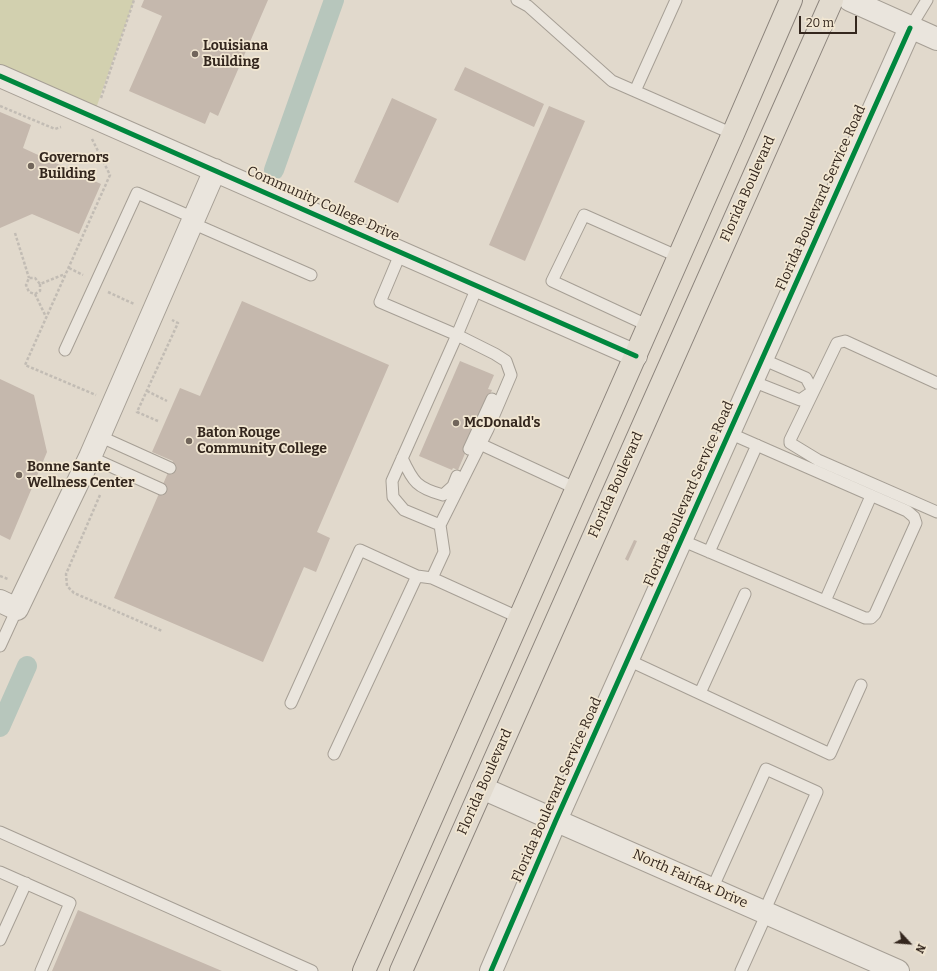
<!DOCTYPE html>
<html>
<head>
<meta charset="utf-8">
<style>
  body { margin:0 }
  #map { position:relative; width:937px; height:971px; overflow:hidden; background:#e1d9cc; font-family:Bitter,serif }
  canvas { display:block }
  .north { position:absolute; left:889px; top:923px; width:40px; height:40px; -webkit-text-stroke:3px #f2e7d2; paint-order:stroke; rotate:116deg; font-size:11px; font-weight:700; line-height:16px; text-align:center; color:#34271e }
  .north::after { content:''; display:block; margin:auto; width:14px; height:18px; background:#34271e; clip-path:polygon(50% 0,100% 100%,50% 72%,0 100%) }
  .scale { position:absolute; left:799px; top:16px; width:58px; height:18px; box-sizing:border-box; border:2px solid #34271e; border-top:0; padding-left:5px; font-size:12px; line-height:14px; white-space:nowrap; color:#34271e; -webkit-text-stroke:3px #f2e7d2; paint-order:stroke }
</style>
</head>
<body>
<div id="map">
<canvas width="937" height="971"></canvas>
<div class="north">N</div>
<div class="scale">20 m</div>
</div>
<script>
const context = document.querySelector('canvas').getContext('2d');
context.lineJoin = 'round';
function fillPath(path, color) { context.fillStyle = color; context.fill(path, 'evenodd'); }
function trace(path, color, width, dash) { context.strokeStyle = color; context.lineWidth = width; context.lineCap = dash ? 'butt' : 'round'; context.setLineDash(dash || []); context.stroke(path); }
function write(font, color, halo, rows, align = 'center') {
  context.font = font + ' Bitter,serif'; context.lineWidth = 3.5; context.setLineDash([]); context.textBaseline = 'middle'; context.strokeStyle = halo; context.fillStyle = color; for (const [text, x, y, turn = 0] of rows) {
    context.save(); context.translate(x, y); context.rotate((+turn || 0) * Math.PI / 180); context.textAlign = isNaN(turn) ? turn : align; if (halo) context.strokeText(text, 0, 0); context.fillText(text, 0, 0); context.restore();
  }
}
const green = new Path2D(`
  M0 0H134L93 117 0 76Z`);
const canal = new Path2D(`
  M274 170 334 0
  M0 727 27 666`);
const building = new Path2D(`
  M144 0H268L218 116 210 112 205 124 129 91 162 16 141 7Z
  M465 67 544 104 534 127 454 90Z
  M392 98 437 119 398 203 354 182Z
  M549 106 585 121 525 261 489 245Z
  M0 112 31 125 23 148 101 184 79 234 32 214 0 228Z
  M242 301 389 365 317 532 330 538 316 572 304 567 263 662 114 598 173 461 152 452 180 388 200 396Z
  M460 361 494 375 488 389 492 390 458 470 453 468 452 470 419 456Z
  M0 379 34 395 47 452 10 540 0 535Z
  M634 540 637 541 628 561 625 559Z
  M78 910 222 971H52Z`);
const path = new Path2D(`
  M101 98 134 0
  M0 106 55 129 61 127
  M92 139 110 175 25 365 96 395
  M15 233 29 278
  M69 268 83 275
  M40 284V291L35 294 29 292 26 285 29 278H35L40 284 65 274
  M108 292 134 304
  M35 294 46 317
  M147 391 167 401
  M158 421 137 412 178 323 172 320
  M100 495 66 574 67 586 74 593 162 631
  M0 576 8 579`);
const service = new Path2D(`
  M517 0 528 6 612 81 733 134
  M910 28 927 0
  M635 91 676 0
  M192 223 311 275
  M401 252 380 302 457 335 478 285
  M649 326 552 281 584 215 679 257
  M457 335 495 354 506 361 511 375 488 429 440 525 404 510 393 497 392 481Z
  M65 350 137 193 194 218
  M752 381 800 400 813 391 806 378 762 359
  M937 383 845 341 837 343 790 440V443L818 460 937 512
  M99 436 170 468
  M480 444 577 489
  M469 449 492 399
  M90 457 161 489
  M402 458C413 482 417 488 443 495L453 486 457 476
  M440 525 444 552 432 578 520 618
  M681 540 865 618H871L875 614 916 523 914 517 907 511 729 433
  M709 552 757 445
  M825 601 871 496
  M0 646 17 609
  M628 660 830 754 861 685
  M700 693 745 594
  M291 703 360 550 417 576
  M334 754 417 576 432 578
  M0 832 312 971
  M0 872 70 903 41 971
  M712 889 766 769 817 792 764 912
  M0 940 26 883
  M741 971 767 913`);
const minor = new Path2D(`
  M850 0 937 39
  M0 76 636 356
  M0 601 17 609 90 457 215 170
  M482 788 898 971
  M491 971 556 820 910 28`);
const primary = new Path2D(`
  M364 971 733 134 791 0
  M401 971 832 0`);
const cycleway = new Path2D(`
  M0 76 636 356
  M491 971 556 820 910 28`);
const markers = [
  [195,54,4,"#71655b"],
  [31,166,4,"#71655b"],
  [456,423,4,"#71655b"],
  [189,441,4,"#71655b"],
  [19,475,4,"#71655b"]
];
const poiNames = [
  ["Louisiana",203,46],
  ["Building",203,62],
  ["Governors",39,158],
  ["Building",39,174],
  ["McDonald's",464,423],
  ["Baton Rouge",197,433],
  ["Community College",197,449],
  ["Bonne Sante",27,467],
  ["Wellness Center",27,483]
];
const streetNames = [
  ["Florida Boulevard",748,189,-66],
  ["Florida Boulevard Service Road",821,198,-66],
  ["Community College Drive",323,204,24],
  ["Florida Boulevard",616,485,-66],
  ["Florida Boulevard Service Road",689,494,-66],
  ["Florida Boulevard",485,782,-66],
  ["Florida Boulevard Service Road",557,790,-66],
  ["North Fairfax Drive",690,879,24]
];
fillPath(green, '#d2d0af');
trace(canal, '#b7c6bc', 20);
fillPath(building, '#c5b8ad');
trace(service, '#a69f95', 13);
trace(minor, '#a69f95', 24);
trace(primary, '#8c847c', 24);
trace(path, '#c2bcb4', 2.5, [3, 2]);
trace(service, '#eae5dd', 11);
trace(minor, '#eae5dd', 22);
trace(primary, '#e2dbcf', 22);
trace(cycleway, '#00873e', 5);
for (const [x, y, r, color] of markers) { const dot = new Path2D(); dot.arc(x, y, r, 0, 2 * Math.PI); context.fillStyle = color; context.fill(dot); trace(dot, '#f2e7d2', 1.5); }
write('bold 14px', '#34271e', '#f2e7d2', poiNames, 'left');
write('14px', '#34271e', '#f2e7d2', streetNames);
</script>
</body>
</html>
